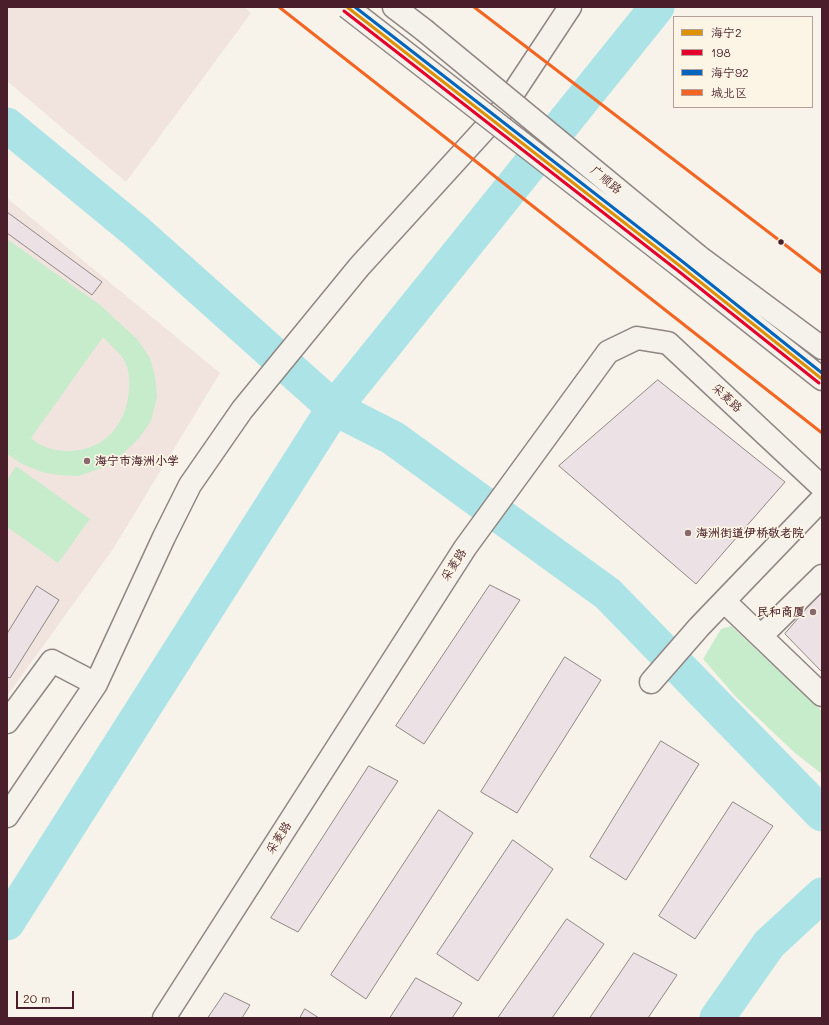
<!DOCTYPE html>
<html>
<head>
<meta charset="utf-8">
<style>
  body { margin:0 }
  #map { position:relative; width:829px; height:1025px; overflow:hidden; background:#f7f3ea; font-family:Mali,"LXGW WenKai TC",sans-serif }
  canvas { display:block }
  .frame { position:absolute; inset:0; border:8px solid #4a1f2b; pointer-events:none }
  .legend { position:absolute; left:673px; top:16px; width:140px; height:92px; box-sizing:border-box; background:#fcf5e5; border:1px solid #b59f9b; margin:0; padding:5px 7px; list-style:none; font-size:12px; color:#4a1f2b }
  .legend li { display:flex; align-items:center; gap:8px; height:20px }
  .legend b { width:20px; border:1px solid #b59f9b }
  .scale { position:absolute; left:16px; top:991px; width:58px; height:18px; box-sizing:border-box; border:2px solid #4a1f2b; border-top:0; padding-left:5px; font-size:12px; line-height:14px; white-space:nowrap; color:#4a1f2b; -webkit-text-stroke:3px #fcf5e5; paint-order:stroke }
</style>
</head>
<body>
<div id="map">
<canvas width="829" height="1025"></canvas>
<div class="frame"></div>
<ul class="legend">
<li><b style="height:5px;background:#dd9206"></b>海宁2</li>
<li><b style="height:5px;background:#e4002b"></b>198</li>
<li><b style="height:5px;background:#0065bd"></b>海宁92</li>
<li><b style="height:5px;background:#f26522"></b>城北区</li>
</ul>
<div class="scale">20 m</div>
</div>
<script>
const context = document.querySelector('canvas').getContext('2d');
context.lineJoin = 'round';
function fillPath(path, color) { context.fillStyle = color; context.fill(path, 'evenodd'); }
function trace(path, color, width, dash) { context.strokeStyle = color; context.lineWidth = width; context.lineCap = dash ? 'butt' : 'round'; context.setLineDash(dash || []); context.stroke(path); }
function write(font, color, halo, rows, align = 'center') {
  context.font = font + ' Mali,"LXGW WenKai TC",sans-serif'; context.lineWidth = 3.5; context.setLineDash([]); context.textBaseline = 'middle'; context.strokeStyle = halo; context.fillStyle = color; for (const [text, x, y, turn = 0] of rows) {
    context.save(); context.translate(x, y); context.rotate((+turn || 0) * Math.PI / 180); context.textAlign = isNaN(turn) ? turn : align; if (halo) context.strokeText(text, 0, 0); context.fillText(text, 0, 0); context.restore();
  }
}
const built = new Path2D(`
  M7 7H244L251 13 126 182 7 81Z
  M7 198 220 373 113 549 7 696Z`);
const green = new Path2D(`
  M7 239 100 305 137 339 150 358 155 376 157 397 151 421 139 438 125 452 108 466 78 476 58 475 42 472 22 464 7 454ZM103 337C109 344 122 354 125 362 129 370 130 381 129 389 128 404 124 417 115 429 97 454 54 459 31 438Z
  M16 466 90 519 58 563 7 527V480Z
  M731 626 822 711V774L795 753 737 698 703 659 721 629Z`);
const river = new Path2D(`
  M7 125 137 232 334 408 393 438 608 594 822 814
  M7 923 334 408 657 7
  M717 1018 769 944 822 895`);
const building = new Path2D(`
  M7 212 102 282 92 295 7 233Z
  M658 380 785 482 696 584 559 466Z
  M490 585 520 600 424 744 396 726Z
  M37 586 59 600 10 678 7 677V634Z
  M822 591V672L785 634Z
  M565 657 601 680 517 813 481 792Z
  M661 741 699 764 626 880 590 857Z
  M369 766 398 781 298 932 271 918Z
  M733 802 773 826 695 939 659 916Z
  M439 810 473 833 366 999 331 975Z
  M513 840 553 869 478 981 437 954Z
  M567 919 604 944 552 1018H498Z
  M634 953 677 975 648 1018H590Z
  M416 978 462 1003 452 1018H390Z
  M225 993 250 1005 242 1018H208Z
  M305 1009 319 1018H300Z`);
const minor = new Path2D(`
  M724 601 822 695
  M761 636 822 576
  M651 682 699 627 822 499
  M7 722 52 661 96 684
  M7 816 96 684 164 537 190 485 242 410 359 267 502 110 570 7
  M164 1018 465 548 608 352 637 338 668 343 822 487`);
const major = new Path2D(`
  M394 7 424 30
  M698 256 822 348
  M680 266 822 379`);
const majorBridge = new Path2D(`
  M347 7 680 266
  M424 30 698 256`);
const bus1 = new Path2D(`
  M347 7 680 266 822 379`);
const bus2 = new Path2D(`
  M344 11 677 270 819 383`);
const bus3 = new Path2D(`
  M355 7 683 262 822 373`);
const bus4 = new Path2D(`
  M279 7 822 433
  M474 7 822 273`);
const markers = [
  [781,242,3.5,"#4a1f2b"],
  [87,461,4,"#87696e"],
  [688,533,4,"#87696e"],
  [813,612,4,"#87696e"]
];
const streetNames = [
  ["广顺路",606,180,40],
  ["采菱路",727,398,43],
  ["采菱路",454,565,-57],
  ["采菱路",279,838,-57]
];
const poiNames = [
  ["海宁市海洲小学",95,461],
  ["海洲街道伊桥敬老院",696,533],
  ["民和商厦",805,612,"right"]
];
fillPath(built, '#f1e4df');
fillPath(green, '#c6eccc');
trace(river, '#abe3e6', 35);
fillPath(building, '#ece1e4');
trace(building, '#908684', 1);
trace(minor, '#908684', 25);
trace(major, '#908684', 25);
trace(minor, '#f5f2ec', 22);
trace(major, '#f5f2ec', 22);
trace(majorBridge, '#908684', 25, []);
trace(majorBridge, '#f5f2ec', 22);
trace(bus1, '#dd9206', 3);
trace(bus2, '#e4002b', 3);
trace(bus3, '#0065bd', 3);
trace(bus4, '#f26522', 3);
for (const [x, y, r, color] of markers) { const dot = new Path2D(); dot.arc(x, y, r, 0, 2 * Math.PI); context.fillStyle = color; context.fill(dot); trace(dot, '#fcf5e5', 1.5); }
write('12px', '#4a1f2b', '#fcf5e5', streetNames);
write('bold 12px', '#4a1f2b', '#fcf5e5', poiNames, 'left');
</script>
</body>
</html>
